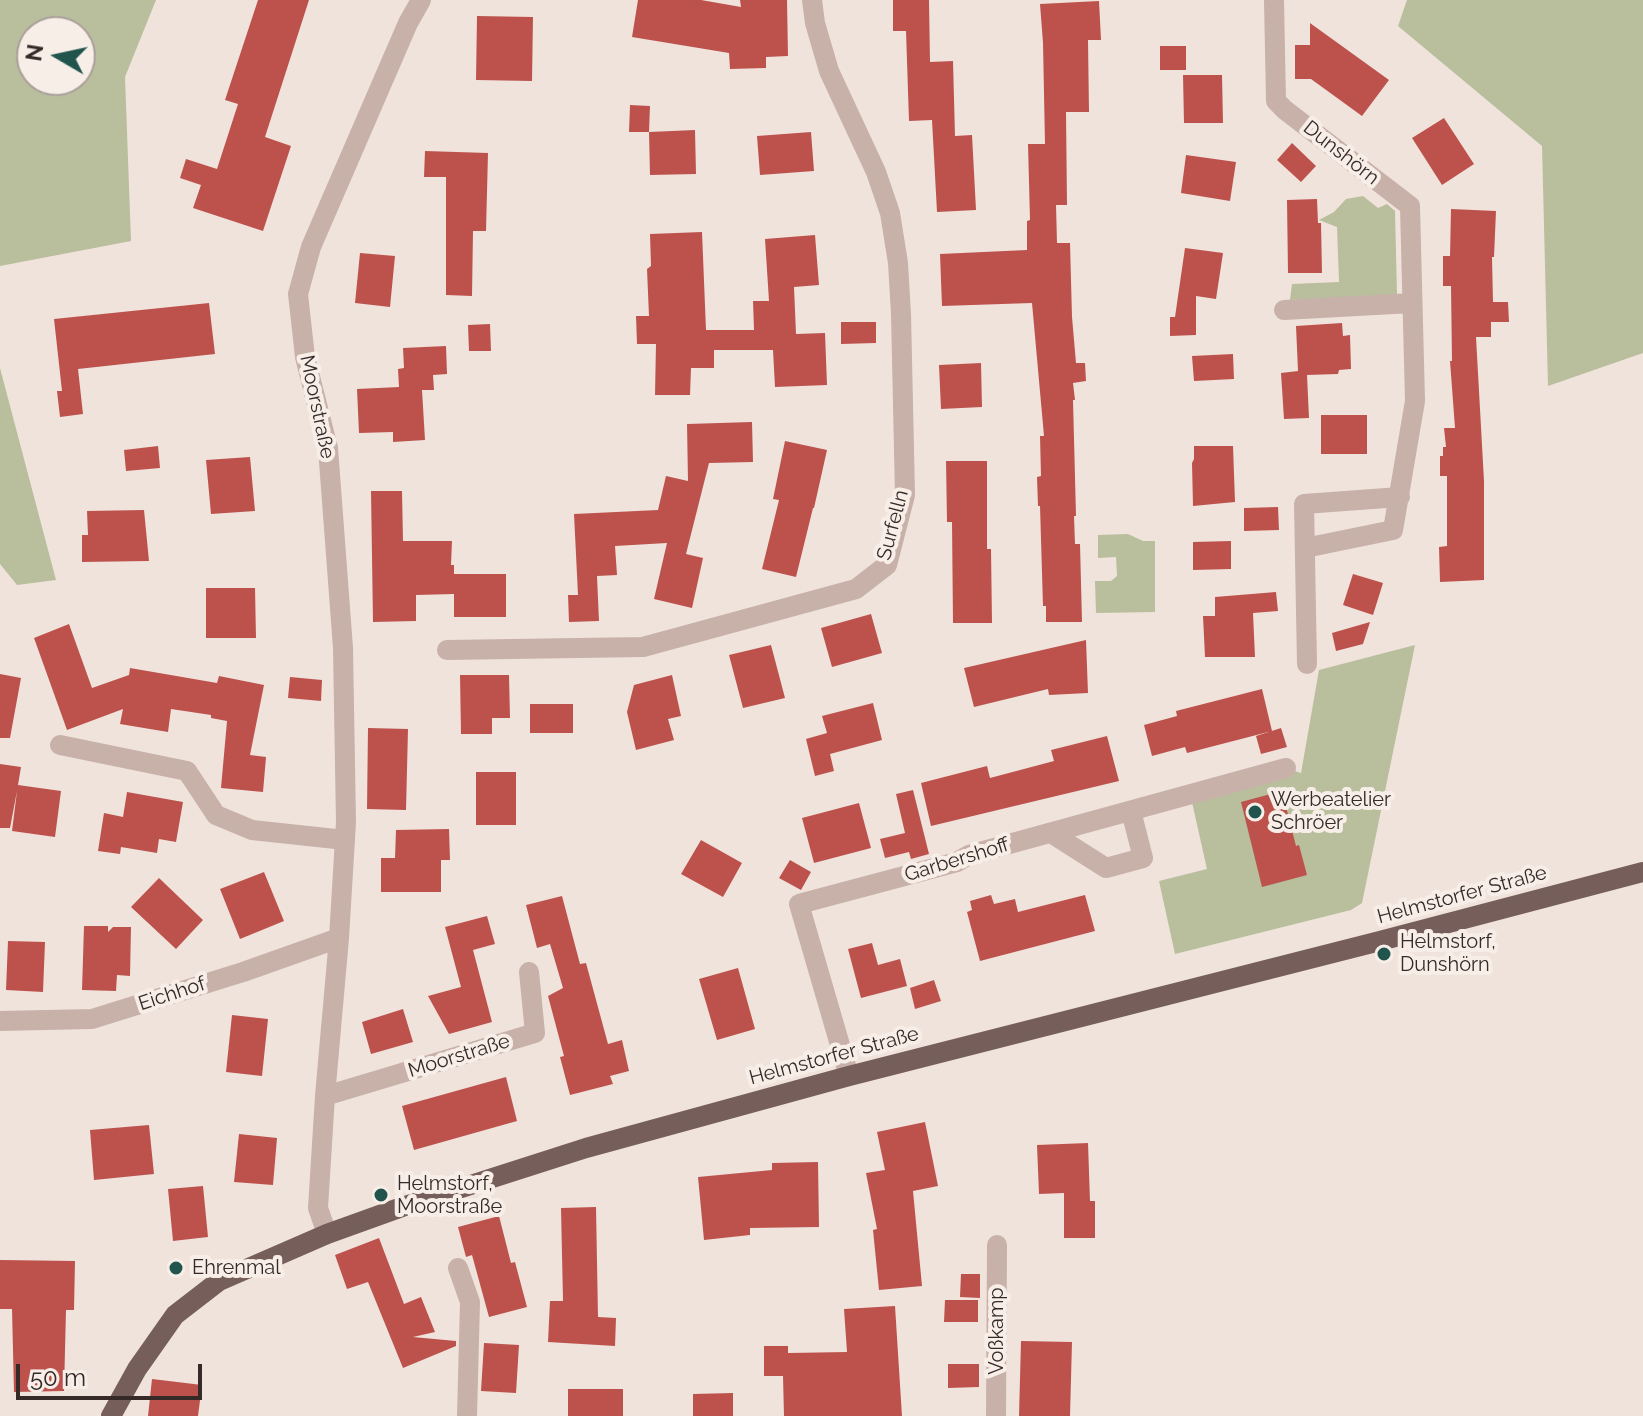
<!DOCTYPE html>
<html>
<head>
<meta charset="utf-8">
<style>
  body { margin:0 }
  #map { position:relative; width:1643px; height:1416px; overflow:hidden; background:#f0e3dc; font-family:Raleway,sans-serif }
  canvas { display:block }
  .north { position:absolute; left:16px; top:16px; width:80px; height:80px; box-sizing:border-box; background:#f8eee8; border:2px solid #aaa09b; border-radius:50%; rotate:279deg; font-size:22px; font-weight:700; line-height:32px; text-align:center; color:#352a28 }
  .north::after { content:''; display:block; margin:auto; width:28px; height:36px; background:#21544d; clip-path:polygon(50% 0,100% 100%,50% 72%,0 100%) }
  .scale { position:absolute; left:16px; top:1364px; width:186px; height:36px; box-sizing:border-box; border:4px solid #352a28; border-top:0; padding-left:10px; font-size:24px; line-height:28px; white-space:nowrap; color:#352a28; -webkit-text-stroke:6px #f8eee8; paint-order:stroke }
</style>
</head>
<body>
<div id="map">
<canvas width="1643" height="1416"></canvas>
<div class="north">N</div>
<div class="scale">50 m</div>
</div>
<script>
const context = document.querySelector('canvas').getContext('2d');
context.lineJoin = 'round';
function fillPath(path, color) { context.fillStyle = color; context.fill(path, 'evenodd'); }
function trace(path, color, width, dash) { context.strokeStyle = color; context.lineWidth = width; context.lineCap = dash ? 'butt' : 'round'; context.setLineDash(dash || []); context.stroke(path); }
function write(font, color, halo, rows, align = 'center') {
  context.font = font + ' Raleway,sans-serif'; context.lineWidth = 8; context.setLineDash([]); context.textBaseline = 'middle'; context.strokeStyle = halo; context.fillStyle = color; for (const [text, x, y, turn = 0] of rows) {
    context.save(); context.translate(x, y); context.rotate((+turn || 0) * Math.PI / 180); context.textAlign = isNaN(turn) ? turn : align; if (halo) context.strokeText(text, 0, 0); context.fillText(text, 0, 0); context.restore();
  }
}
const green = new Path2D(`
  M0 0H156L125 77 131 241 0 266ZM32 32H80V80H32Z
  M1407 0H1643V353L1548 386 1542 146 1398 26Z
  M1363 196 1378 208 1387 204 1395 211 1397 295 1290 300 1292 284 1339 282 1337 227 1319 220 1334 212 1346 199Z
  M0 368 56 580 17 585 0 564Z
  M1128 534 1143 541H1155V612L1096 613 1095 581H1111L1117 576 1116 557 1098 558V535Z
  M1415 645 1362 903 1351 910 1175 954 1159 881 1207 869 1191 798 1286 768 1301 773 1319 670Z`);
const building = new Path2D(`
  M258 0H309L265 137 291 146 263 231 193 208 201 185 180 178 186 159 217 169 238 104 225 100Z
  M638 0H701L741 7 740 0H787L788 56 766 57V68L730 69 729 53 632 37Z
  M893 0H929L930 62 953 61 955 136 972 135 976 210 937 212 932 120 909 121 906 31H893Z
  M1099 1 1101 40H1088L1089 112H1066L1067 205H1056L1057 243H1070L1072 317 1076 363H1085L1086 381 1073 383 1075 400H1073L1076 516H1074L1075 544H1080L1082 622H1046V606H1043L1040 506H1038L1037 477 1041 476 1040 436H1044L1032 303 942 306 940 254 1027 250V221L1030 220 1028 144H1045L1043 43 1040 4Z
  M477 16 533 17 532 81 476 80Z
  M1310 23 1389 80 1362 116 1311 79H1295V45H1310Z
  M1160 46H1186V70H1160Z
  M1183 75H1222L1223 123H1184Z
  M630 105 650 106 649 132 695 130 696 174 650 175 649 132H629Z
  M1444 118 1474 164 1442 185 1412 138Z
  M811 132 814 171 760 175 757 136Z
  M1292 143 1316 166 1301 182 1277 160Z
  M425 151 488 153 486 231H473L472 296 446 295V177H424Z
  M1186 155 1236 162 1230 201 1181 193Z
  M1317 199 1318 223H1321L1322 273H1288L1287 200Z
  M1451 209 1496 211 1494 257H1492L1493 302H1508L1509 322H1491V337H1476L1484 481V580L1440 582 1439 547 1447 546V476H1440V456H1443V447H1446L1444 428H1455L1450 361H1452L1451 286H1443V256H1450Z
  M702 232 706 330H754L753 301H769L765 239 815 235 819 285 794 287 796 334 825 333 827 385 775 387 773 350H714V368H691L690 395H655L656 344H637L636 316H649L647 269 651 266 650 234Z
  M1185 248 1223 253 1216 299 1196 296V335L1170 336V317H1175Z
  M360 253 395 256 390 307 355 303Z
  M209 303 215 354 78 369 83 414 60 417 57 391H62L54 319Z
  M841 322H876V343L841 344Z
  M1342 323 1343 336 1350 335 1351 369 1339 370 1338 374 1307 375 1309 418 1284 419 1281 373 1298 371 1296 326Z
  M490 324 491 351H469L468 325Z
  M446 346 447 374 433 375 434 390H422L425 440 393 442V432L359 433 357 389 399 387 398 369 404 368 403 348Z
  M1233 354 1234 379 1194 381 1192 356Z
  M981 363 982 407 941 409 939 365Z
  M1321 415H1367V454H1321Z
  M752 422 753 462 709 463 686 554 703 558 692 608 654 599 667 543 615 546 617 575 597 576 599 621 569 622 568 595H578L574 514 658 510 666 476 688 481 687 424Z
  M785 441 827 450 814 508H813L796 577 762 569 779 500 773 499Z
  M158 446 160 468 126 471 124 450Z
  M1194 446H1233L1235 502 1193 506 1192 463 1194 459Z
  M250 457 255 511 211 514 206 460Z
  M946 461H987V549H991L992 623H953L952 522H947Z
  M371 491H402L403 541H452L451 565H454V574H506V617H454V594L416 595V621L373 622Z
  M1278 507 1279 530 1244 531V508Z
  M144 510 149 561 82 562V535H88L87 511Z
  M1231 541V569L1193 570V542Z
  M1353 574 1383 583 1373 615 1343 605Z
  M206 588H255L256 638H206Z
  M1276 592 1278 611 1253 613 1255 657H1205L1203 616H1215V597Z
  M871 614 882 653 832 667 821 628Z
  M1370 622 1363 644 1336 651 1332 633Z
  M69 624 92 688 129 675 130 668 217 683 219 676 264 685 250 755 266 757 263 792 221 788 227 721 211 718V715L171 709 168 732 120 724 123 709 67 730 34 638Z
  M1086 640 1088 693 1049 695 1048 689 974 707 964 668Z
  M771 645 785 698 743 708 729 655Z
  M0 674 21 678 10 738H0Z
  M460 675H509L510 718H492V734H461Z
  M672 675 681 716 668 719 674 740 636 750 627 712 634 685Z
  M290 677 322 680 321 701 288 698Z
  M1262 689 1272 731 1187 753 1185 747 1152 756 1144 725 1177 716 1176 711Z
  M873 703 882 740 830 754 834 771 815 776 806 739 827 733 822 716Z
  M530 704H573V733H530Z
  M368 728 408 729 406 810 367 809Z
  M1281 728 1287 747 1261 754 1256 736Z
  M1107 736 1119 781 931 826 921 783 987 766 990 778 1054 761 1051 750Z
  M0 764 21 767 18 785 61 791 55 837 12 831 17 791 10 828H0Z
  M476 772H516V825H476Z
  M913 790 929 854 911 859 909 852 885 858 880 839 905 833 896 794Z
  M1282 791 1296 846 1299 845 1307 875 1262 887 1241 802Z
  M127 792 183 802 176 842 159 839 157 853 121 847 120 854 98 851 104 813 123 817Z
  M859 803 871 848 814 863 802 818Z
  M449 829 450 860H441V892H381V858H395L396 830Z
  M701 840 742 863 723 897 681 874Z
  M790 860 811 872 801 890 779 878Z
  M264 872 284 921 240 939 220 889Z
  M159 878 203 920 176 949 131 907Z
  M991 895 994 904 1015 899 1018 912 1085 895 1095 931 980 961 967 912 972 910 970 901Z
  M562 896 580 964 586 963 608 1044 622 1040 629 1071 610 1076 613 1084 570 1095 560 1057 564 1056 548 996 563 988 550 944 537 948 526 905Z
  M487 916 495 944 473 950 492 1022 449 1034 428 996 461 987 445 927Z
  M84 926H108V932L113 927H131L130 976 117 975 116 991 82 990Z
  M8 941 45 942 43 992 6 990Z
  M872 943 878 965 900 959 907 986 861 998 848 949Z
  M738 968 755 1029 717 1040 699 979Z
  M934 980 941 1001 915 1009 910 988Z
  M403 1009 413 1042 371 1054 362 1022Z
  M232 1015 268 1019 262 1076 226 1072Z
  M506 1077 517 1121 414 1150 402 1106Z
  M925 1122 938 1186 913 1191 922 1286 879 1290 873 1230 877 1229 866 1173 885 1170 877 1132Z
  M149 1125 154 1174 94 1180 90 1130Z
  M239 1134 277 1138 273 1185 234 1182Z
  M1088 1143 1090 1201H1095V1238H1064V1193L1039 1194 1037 1145Z
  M818 1162 819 1227 750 1228V1235L704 1240 698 1177 772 1170V1163Z
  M203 1186 208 1237 173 1241 168 1189Z
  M596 1207 598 1317 616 1318 615 1346 548 1342 550 1301H563L561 1208Z
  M499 1216 511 1263 515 1262 527 1307 489 1317 472 1255 466 1257 458 1227Z
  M379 1238 404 1304 421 1297 435 1332 413 1337 456 1341V1346L403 1368 368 1282 347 1289 335 1255Z
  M0 1260 75 1261 74 1310H66L64 1391 14 1392 12 1309H0Z
  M961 1274H980V1298L960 1297Z
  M945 1300H978V1322H944Z
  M895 1306 902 1416H784L783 1376H764V1346H788V1353L847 1352 844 1309Z
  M1021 1341 1072 1342 1070 1416H1019Z
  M484 1343 519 1345 516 1393 481 1391Z
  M948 1364H979V1387L948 1388Z
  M152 1379 202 1385 198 1416H148Z
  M568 1389H623V1416H568Z
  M733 1393V1416H693V1394Z`);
const minor = new Path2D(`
  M1274 0 1276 101 1285 110 1410 206 1415 401 1393 530 1305 548
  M1284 310 1412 303
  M447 650 643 647 856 589 887 565 905 495 901 314 898 263 890 213 876 172 829 71 815 23 812 0
  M1307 664 1304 504 1400 497
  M60 745 187 771 216 815 252 830 345 840
  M1051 833 1106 868 1143 858 1131 811
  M0 1021 92 1019 243 972 339 938
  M849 1076 799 904 957 862 969 855 1286 768
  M325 1096 535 1033 529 972
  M327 1234 318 1208 325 1096 339 938 346 822 343 648 328 448 305 357 298 294 311 247 408 23 421 0
  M458 1268 470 1302 467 1416
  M996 1416 997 1245`);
const major = new Path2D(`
  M111 1416 137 1369 175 1315 219 1281 327 1234 402 1207 586 1148 849 1076 1380 941 1643 872`);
const markers = [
  [1255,812,8,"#21544d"],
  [1384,954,8,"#21544d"],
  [381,1195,8,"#21544d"],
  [176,1268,8,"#21544d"]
];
const streetNames = [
  ["Dunshörn",1341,153,38],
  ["Moorstraße",317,407,78],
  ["Surfelln",893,525,-75],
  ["Garbershoff",957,860,-17],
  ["Helmstorfer Straße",1462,895,-15],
  ["Eichhof",172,994,-18],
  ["Moorstraße",459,1056,-17],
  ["Helmstorfer Straße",834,1056,-15],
  ["Voßkamp",997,1331,-90]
];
const poiNames = [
  ["Werbeatelier",1271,800],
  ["Schröer",1271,823],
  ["Helmstorf,",1400,942],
  ["Dunshörn",1400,965],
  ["Helmstorf,",397,1184],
  ["Moorstraße",397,1207],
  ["Ehrenmal",192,1268]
];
fillPath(green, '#b9be9d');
fillPath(building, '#bd524d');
trace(minor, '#c7b1a9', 20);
trace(major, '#765e5a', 20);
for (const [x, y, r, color] of markers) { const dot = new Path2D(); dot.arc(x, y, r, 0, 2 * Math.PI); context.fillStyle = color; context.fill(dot); trace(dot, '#f8eee8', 3); }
write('20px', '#352a28', '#f8eee8', streetNames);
write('20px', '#352a28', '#f8eee8', poiNames, 'left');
</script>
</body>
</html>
